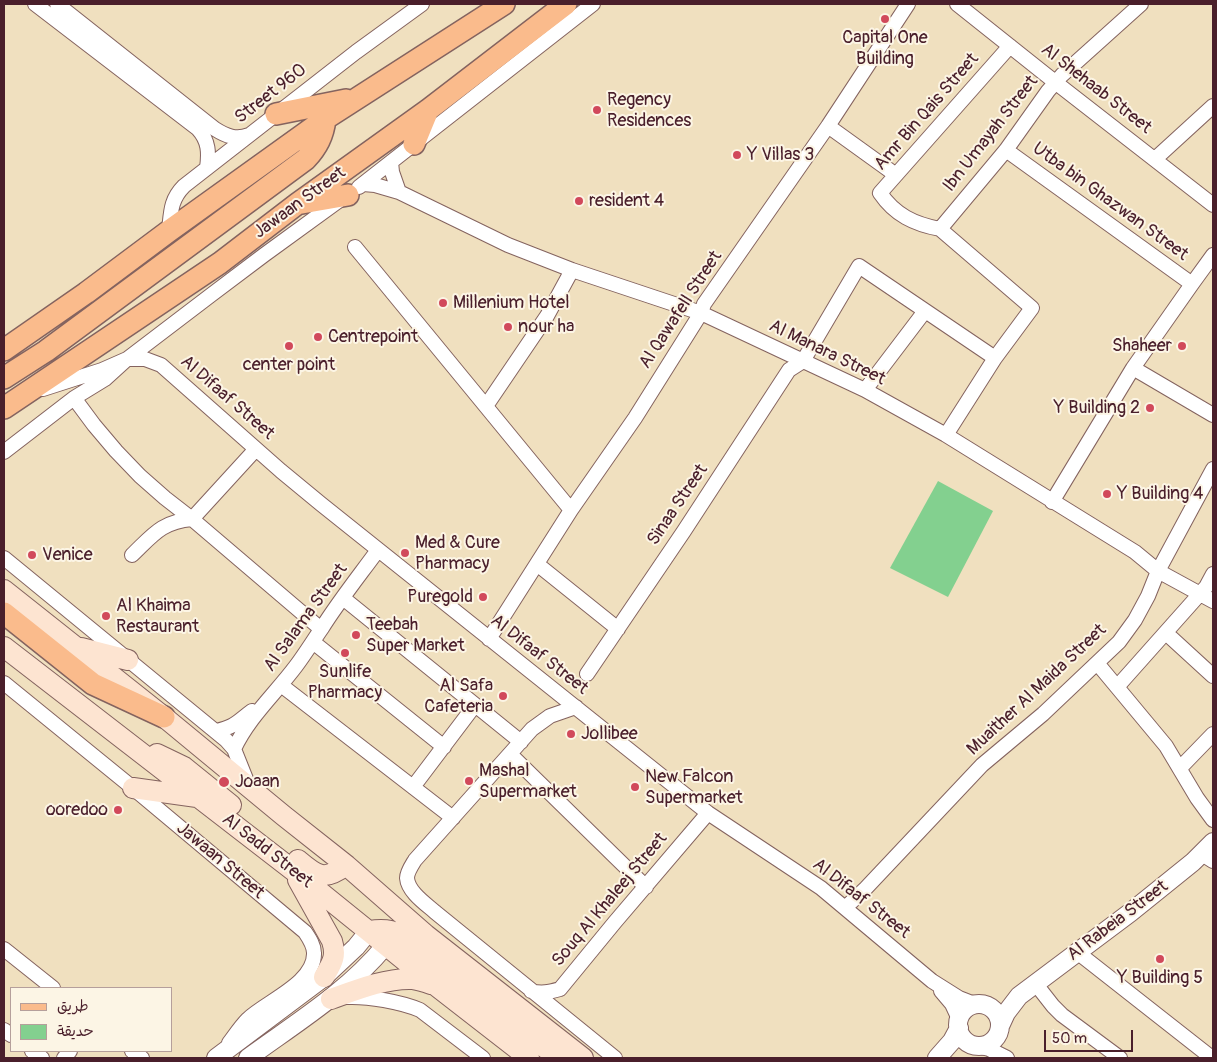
<!DOCTYPE html>
<html>
<head>
<meta charset="utf-8">
<style>
  body { margin:0 }
  #map { position:relative; width:1217px; height:1062px; overflow:hidden; background:#f0e0bf; font-family:Pangolin,"Playpen Sans Arabic",sans-serif }
  canvas { display:block }
  .frame { position:absolute; inset:0; border:5px solid #4a1f2b; pointer-events:none }
  .legend { position:absolute; left:10px; top:987px; width:162px; height:65px; box-sizing:border-box; background:#fcf5e5; border:1px solid #b59f9b; margin:0; padding:6px 9px; list-style:none; font-size:15px; color:#4a1f2b }
  .legend li { display:flex; align-items:center; gap:10px; height:25px }
  .legend b { width:25px; border:1px solid #b59f9b }
  .scale { position:absolute; left:1044px; top:1030px; width:89px; height:22px; box-sizing:border-box; border:2px solid #4a1f2b; border-top:0; padding-left:6px; font-size:15px; line-height:18px; white-space:nowrap; color:#4a1f2b; -webkit-text-stroke:4px #fcf5e5; paint-order:stroke }
</style>
</head>
<body>
<div id="map">
<canvas width="1217" height="1062"></canvas>
<div class="frame"></div>
<ul class="legend">
<li><b style="height:6px;background:#fabb8c"></b>طريق</li>
<li><b style="height:14px;background:#83d08f"></b>حديقة</li>
</ul>
<div class="scale">50 m</div>
</div>
<script>
const context = document.querySelector('canvas').getContext('2d');
context.lineJoin = 'round';
function fillPath(path, color) { context.fillStyle = color; context.fill(path, 'evenodd'); }
function trace(path, color, width, dash) { context.strokeStyle = color; context.lineWidth = width; context.lineCap = dash ? 'butt' : 'round'; context.setLineDash(dash || []); context.stroke(path); }
function write(font, color, halo, rows, align = 'center') {
  context.font = font + ' Pangolin,sans-serif'; context.lineWidth = 4; context.setLineDash([]); context.textBaseline = 'middle'; context.strokeStyle = halo; context.fillStyle = color; for (const [text, x, y, turn = 0] of rows) {
    context.save(); context.translate(x, y); context.rotate((+turn || 0) * Math.PI / 180); context.textAlign = isNaN(turn) ? turn : align; if (halo) context.strokeText(text, 0, 0); context.fillText(text, 0, 0); context.restore();
  }
}
const green = new Path2D(`
  M938 481 993 511 948 597 890 568Z`);
const minor = new Path2D(`
  M35 4 198 129C209 141 209 153 207 168
  M57 4 215 129C226 136 236 140 249 135
  M957 4 1055 82 1213 205
  M828 126 896 175
  M1006 150 1192 284
  M1155 159 1213 106
  M391 162 392 172 399 192
  M363 184 375 185 399 192 508 245 572 270 701 313 865 390 946 435 1135 552 1158 571 1213 601
  M359 187 593 4
  M940 229 1006 150 1048 91 1062 75 1141 4
  M169 231C171 213 170 200 184 186L356 52 422 4
  M355 247 571 510
  M1133 368 1213 415
  M43 389 102 370 127 359H145L161 365 281 471 321 504 708 813 821 888 932 981 959 998 977 1005
  M865 390 925 311
  M74 398 94 425 116 451 140 476 165 498 192 519 321 629
  M486 406 547 316 572 270
  M946 435 995 358 1032 308 940 229C914 224 895 215 880 193L1010 46
  M4 452 74 398 105 379 127 359 211 295 264 255 341 199
  M1052 502 1133 368 1192 284 1213 255
  M132 555C153 535 161 522 192 519L256 449
  M4 558 226 740 234 749 248 784
  M537 564 618 629
  M343 598 521 742
  M1166 633 1213 676
  M489 639 571 510 635 418 701 313 704 304 828 126 908 4
  M313 642 444 747
  M1097 663 1166 746 1197 798 1213 820
  M587 674 684 531 789 370 803 361 859 266 995 358
  M4 683 133 788 305 932C309 938 314 945 314 953 315 983 267 1001 248 1019 241 1026 235 1035 229 1043
  M281 685 453 818
  M1117 687 1206 587 1213 574
  M576 707 550 716 532 729 415 860C412 865 407 872 407 878 408 892 426 904 435 912L615 1058
  M216 731C235 727 237 722 252 711
  M234 749C249 717 275 694 296 666 305 654 313 641 322 628 339 601 359 576 378 550
  M510 754 646 887
  M1180 768 1213 734
  M413 787 475 705
  M1202 854 1213 861
  M845 908 866 888 982 765 1043 714 1119 642 1135 620 1148 596 1158 571 1213 469
  M4 949 53 988
  M1077 952 1212 1058
  M1035 983 1053 1006 1062 1015 1120 1058
  M531 991C542 994 549 992 560 989L615 922 708 813
  M941 991 952 1004 959 1019
  M347 997C368 996 401 1002 420 1010L483 1058
  M4 1030 11 1035
  M977 1046 989 1049 1007 1058
  M32 1051 42 1058
  M132 1051 142 1058
  M64 1058 70 1051`);
const tertiary = new Path2D(`
  M958 1025a21 21 0 1 1 42 0a21 21 0 1 1-42 0Z
  M1000 1026 1006 1013 1019 996 1131 912 1193 862 1213 842
  M216 1058 324 977 356 947 369 931
  M248 1058C296 1023 347 992 385 946
  M937 1058 952 1041 959 1028`);
const secondary = new Path2D(`
  M4 590 164 717 284 816 346 865 426 935 583 1058
  M4 647 294 871 435 985 529 1058
  M81 648 128 660
  M157 754 184 767 231 805
  M133 788 197 797
  M298 860C317 876 324 882 346 865
  M298 880 332 941C337 957 332 963 324 977
  M369 931C387 928 395 931 410 940L558 1058
  M331 999C356 990 386 978 412 979 418 980 425 982 431 984`);
const primary = new Path2D(`
  M276 114 346 100
  M414 144 428 110
  M302 203 348 195
  M4 350 86 293 169 231 325 119 504 4
  M4 378 46 351 306 159C317 147 323 136 325 119
  M4 408 220 263 297 204 428 110 566 4
  M4 613 93 684 164 717`);
const markers = [
  [885,19,5,"#d1495b"],
  [597,110,5,"#d1495b"],
  [737,155,5,"#d1495b"],
  [579,201,5,"#d1495b"],
  [443,303,5,"#d1495b"],
  [508,327,5,"#d1495b"],
  [318,337,5,"#d1495b"],
  [289,346,5,"#d1495b"],
  [1182,346,5,"#d1495b"],
  [1150,408,5,"#d1495b"],
  [1107,494,5,"#d1495b"],
  [405,553,5,"#d1495b"],
  [32,555,5,"#d1495b"],
  [483,597,5,"#d1495b"],
  [106,616,5,"#d1495b"],
  [356,635,5,"#d1495b"],
  [345,653,5,"#d1495b"],
  [503,696,5,"#d1495b"],
  [571,734,5,"#d1495b"],
  [469,781,5,"#d1495b"],
  [224,782,6,"#d1495b"],
  [635,787,5,"#d1495b"],
  [118,810,5,"#d1495b"],
  [1160,959,5,"#d1495b"]
];
const poiNames = [
  ["Capital One",885,38,"center"],
  ["Building",885,59,"center"],
  ["Regency",607,100],
  ["Residences",607,121],
  ["Y Villas 3",747,155],
  ["resident 4",589,201],
  ["Millenium Hotel",453,303],
  ["nour ha",518,327],
  ["Centrepoint",328,337],
  ["Shaheer",1172,346,"right"],
  ["center point",289,365,"center"],
  ["Y Building 2",1140,408,"right"],
  ["Y Building 4",1117,494],
  ["Med & Cure",415,543],
  ["Pharmacy",415,564],
  ["Venice",42,555],
  ["Puregold",473,597,"right"],
  ["Al Khaima",116,606],
  ["Restaurant",116,627],
  ["Teebah",366,625],
  ["Super Market",366,646],
  ["Sunlife",345,672,"center"],
  ["Pharmacy",345,693,"center"],
  ["Al Safa",493,686,"right"],
  ["Cafeteria",493,707,"right"],
  ["Jollibee",581,734],
  ["Mashal",479,771],
  ["Supermarket",479,792],
  ["New Falcon",645,777],
  ["Supermarket",645,798],
  ["Joaan",235,782],
  ["ooredoo",108,810,"right"],
  ["Y Building 5",1160,978,"center"]
];
const streetNames = [
  ["Al Shehaab Street",1096,89,38],
  ["Street 960",271,94,-38],
  ["Amr Bin Qais Street",927,112,-49],
  ["Ibn Umayah Street",991,134,-52],
  ["Utba bin Ghazwan Street",1110,202,36],
  ["Jawaan Street",300,203,-36],
  ["Al Qawafell Street",681,310,-57],
  ["Al Manara Street",827,353,26],
  ["Al Difaaf Street",227,398,41],
  ["Sinaa Street",678,505,-56],
  ["Al Salama Street",306,618,-54],
  ["Al Difaaf Street",539,655,38],
  ["Muaither Al Maida Street",1037,690,-43],
  ["Al Sadd Street",267,851,38],
  ["Jawaan Street",220,861,40],
  ["Al Difaaf Street",861,899,38],
  ["Souq Al Khaleej Street",610,900,-50],
  ["Al Rabeia Street",1118,921,-37]
];
fillPath(green, '#83d08f');
trace(minor, '#84635f', 16);
trace(tertiary, '#84635f', 20);
trace(secondary, '#84635f', 22);
trace(primary, '#84635f', 24);
trace(minor, '#fff', 14);
trace(tertiary, '#fff', 18);
trace(secondary, '#fde4d1', 20);
trace(primary, '#fabb8c', 21);
for (const [x, y, r, color] of markers) { const dot = new Path2D(); dot.arc(x, y, r, 0, 2 * Math.PI); context.fillStyle = color; context.fill(dot); trace(dot, '#fcf5e5', 2); }
write('18px', '#4a1f2b', '#fcf5e5', poiNames, 'left');
write('18px', '#4a1f2b', '#fcf5e5', streetNames);
</script>
</body>
</html>
